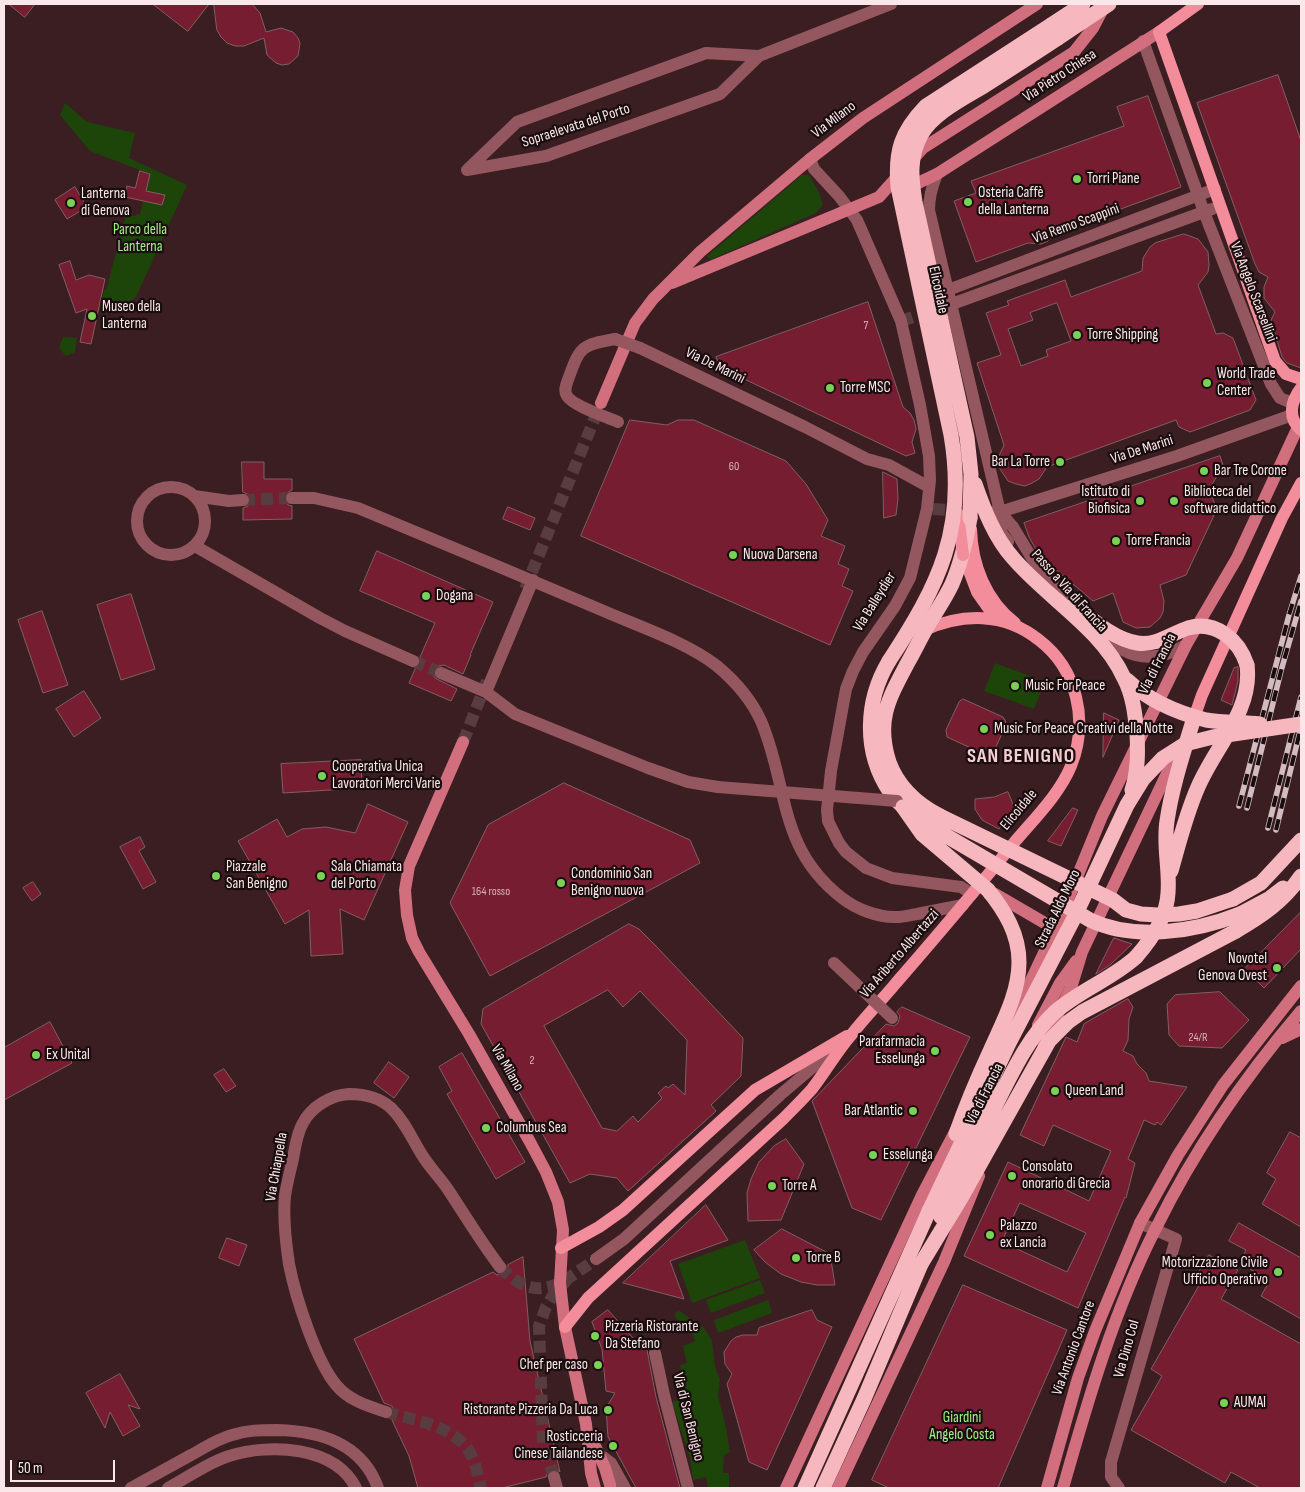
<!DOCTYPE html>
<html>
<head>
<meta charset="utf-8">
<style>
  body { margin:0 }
  #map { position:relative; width:1305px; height:1492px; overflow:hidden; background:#3b1e22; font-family:"Sofia Sans Condensed",sans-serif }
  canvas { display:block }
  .frame { position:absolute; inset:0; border:5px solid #fbe7e9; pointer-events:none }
  .scale { position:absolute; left:10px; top:1460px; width:105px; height:22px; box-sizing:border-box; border:2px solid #fbe7e9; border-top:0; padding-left:6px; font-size:15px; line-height:18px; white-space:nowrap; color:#fbe7e9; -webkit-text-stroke:4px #190d0e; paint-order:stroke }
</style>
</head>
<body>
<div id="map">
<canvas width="1305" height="1492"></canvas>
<div class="frame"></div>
<div class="scale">50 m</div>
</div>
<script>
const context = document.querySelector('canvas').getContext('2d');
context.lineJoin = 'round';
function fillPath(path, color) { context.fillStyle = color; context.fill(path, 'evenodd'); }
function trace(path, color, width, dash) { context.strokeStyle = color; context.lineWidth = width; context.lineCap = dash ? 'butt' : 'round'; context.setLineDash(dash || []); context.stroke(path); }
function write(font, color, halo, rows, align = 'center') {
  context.font = font + ' "Sofia Sans Condensed",sans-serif'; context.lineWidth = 4.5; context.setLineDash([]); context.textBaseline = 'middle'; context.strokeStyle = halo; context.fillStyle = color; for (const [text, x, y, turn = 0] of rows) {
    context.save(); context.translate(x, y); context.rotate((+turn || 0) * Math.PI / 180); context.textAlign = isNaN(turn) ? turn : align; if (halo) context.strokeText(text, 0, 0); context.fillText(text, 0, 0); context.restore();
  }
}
const green = new Path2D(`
  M65 103 87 122 135 133 129 158 187 185 136 297 118 312 100 306 104 290H106L107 287 125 218 140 214 150 174 90 151 60 115Z
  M802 175H808C813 180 824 199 822 206 821 207 817 212 816 213L710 260 707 256Z
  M63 337 77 338 75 352 66 356 59 348Z
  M995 663 1045 682 1034 709 984 691Z
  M745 1240 760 1278 692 1303 678 1264Z
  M760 1280 765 1293 711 1313 706 1300Z
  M768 1300 772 1313 718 1333 714 1320Z
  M678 1310 704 1328 712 1341 715 1368 720 1379 718 1396 726 1428 730 1452 724 1455 723 1473H729V1488H708L706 1477 693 1480 690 1458 672 1402 685 1398 680 1365 687 1363 683 1346 695 1341 693 1335 674 1316Z`);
const building = new Path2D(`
  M9 4H35L25 17Z
  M153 4H209L188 31Z
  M214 4H252L260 13 266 32 281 28 293 32 298 38 300 43 298 56 289 64 282 65 276 63 267 55 264 38 244 46H235L227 43 221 37 217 30Z
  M1278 75 1301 141V368L1287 363 1282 357 1271 320 1275 312 1264 298V287L1268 277 1259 272 1255 264 1197 103Z
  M1148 96 1181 187 1055 233 1048 241 1041 244 1028 243 976 262 954 201 976 193 971 181 1124 126 1117 107Z
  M140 171 150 174 146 191 165 195 162 205 125 197 127 186 135 188Z
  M75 187 87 207 67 219 55 200Z
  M1184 234 1198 239 1208 252 1209 265 1208 272 1198 285 1216 334 1223 333 1233 338 1256 400 1250 410 1190 432 1179 427 1176 420 1047 467 1039 479 1032 483 1025 486 1016 484 1008 481 1000 469 998 458 1004 445 977 363 1001 355 986 313 1009 305 1007 301 1065 280 1071 297 1142 271 1143 258 1150 247 1155 243ZM1057 303 1071 341 1046 350 1048 356 1021 366 1008 329 1033 320 1030 313Z
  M70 261 76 280 89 275 105 279 91 344 80 342 87 309 76 313 59 265Z
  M868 302 903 407 910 413 914 420 916 429 912 442 915 453 906 456 721 368 716 357Z
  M630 420 667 425 678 420H694L786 461 806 484 828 520 821 536 845 546 838 564 849 569 842 586 853 591 830 645 581 536Z
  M1220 456 1223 465 1209 490 1217 509 1186 575 1160 585 1164 601 1163 612 1160 618 1150 627 1136 628 1123 622 1113 593 1093 601 1048 563 1039 555 1029 537 1024 523Z
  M242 462H264V479H292V490L285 494 284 498 288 505 292 506V519L243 520V508L248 506 251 500 249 495 243 492Z
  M883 472 897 479 898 499 896 515 884 518Z
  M508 507 535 518 530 530 503 519Z
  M377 551 493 602 470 655H471L463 674 444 665 437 666 434 669 433 674 435 678 457 689 451 701 409 683 415 669 421 664 420 657 435 623 360 591Z
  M131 594 155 669 121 680 97 605Z
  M42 611 68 685 43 693 18 620Z
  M1238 667V681L1232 705 1221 700 1234 668Z
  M84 691 101 718 74 737 56 709Z
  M963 699 1003 717 1005 720 1006 725 994 751 990 754 986 755 947 737 946 730 959 702Z
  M1104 713 1119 720 1103 757Z
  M361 760 362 788 283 793 281 764Z
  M564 783 690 840 700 863 490 976 450 903 488 825Z
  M1008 792 1015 809 999 829 982 820 975 809V799L994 797Z
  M368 804 408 822 364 920 340 909 343 954 311 956 309 910 285 924 238 841 277 819 287 837 302 829 326 827 355 833Z
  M1073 808 1078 810 1061 846 1048 841Z
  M140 837 145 847 139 851 156 882 143 889 120 847Z
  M33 882 41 894 32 901 23 888Z
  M1301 912V949L1264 988 1245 969Z
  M629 924 639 929 655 945 743 1038 741 1076 711 1105 716 1111 628 1191 617 1178 590 1174 570 1183 481 1024 483 1009ZM608 990 623 1007 640 991 687 1040 685 1095 673 1084 668 1088 666 1086 658 1093 662 1098 638 1122 633 1116 617 1131 602 1128 544 1026Z
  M1114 938 1132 944 1110 965 1096 974Z
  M1220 992 1249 1020 1222 1048 1179 1046 1169 1035 1167 1004 1175 995Z
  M1128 999 1133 1007 1129 1019 1128 1040 1123 1051 1133 1056 1137 1064 1146 1073 1149 1081 1187 1087 1161 1125 1157 1122 1155 1125 1144 1120 1128 1159 1135 1163 1126 1198 1125 1197 1078 1308 964 1256 1008 1162 1089 1201 1111 1151 1053 1125 1044 1146 1020 1135 1066 1037 1077 1042 1084 1024ZM1020 1203 1086 1233 1067 1272 1002 1242Z
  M902 1007 970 1037 881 1220 852 1208 812 1101 886 1024 894 1026 898 1023 900 1016 897 1012Z
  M50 1022 72 1063 4 1100V1048Z
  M462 1053 525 1162 496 1179 447 1094 452 1091 439 1067Z
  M389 1062 409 1077 394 1098 374 1083Z
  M224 1069 236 1086 226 1092 214 1075Z
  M1290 1132 1301 1138V1227L1262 1204 1276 1179 1267 1173Z
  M786 1139 804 1164 781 1220 748 1221 747 1193 751 1179 759 1162 774 1146Z
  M706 1205 728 1240 670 1261 684 1299 623 1283Z
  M1239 1223 1301 1258V1319L1261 1296 1270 1280 1239 1263 1246 1250 1229 1241Z
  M782 1229 830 1254 835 1285H817L801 1282 781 1274 765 1262 754 1250Z
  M227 1238 247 1245 239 1266 219 1258Z
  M1209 1255 1238 1270 1221 1299 1301 1344V1488H1260L1231 1472 1225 1483 1131 1430 1162 1376 1151 1369 1205 1275 1199 1272Z
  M523 1257 530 1341 560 1472 557 1469H551L548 1472 546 1477 502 1488H418L409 1456 391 1418 394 1410 392 1406 384 1403 354 1339 493 1272 497 1275 504 1274 508 1270V1265Z
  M963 1285 1067 1330 998 1488H889L872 1480Z
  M608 1310 633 1338 647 1350 656 1397 680 1488H636L608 1437 606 1408 615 1393 606 1391 602 1349 592 1322Z
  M812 1310 817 1320 832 1327 767 1470 749 1462 727 1384 732 1374 725 1364 724 1352 731 1341 736 1337 743 1335H757L759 1328Z
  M120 1374 140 1409 128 1405 140 1426 123 1436 110 1412 105 1428 86 1393Z`);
const streetTunnel = new Path2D(`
  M901 321 934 310
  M243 500 292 498
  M933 509 963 511
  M413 661 441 673
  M500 1267C538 1306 560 1284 596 1259
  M386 1412C413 1420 452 1425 469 1451 476 1462 478 1476 481 1488
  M554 1477 543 1443 539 1326 546 1307 555 1292 567 1280`);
const secondaryTunnel = new Path2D(`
  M525 589 601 403
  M463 742 487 681`);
const street = new Path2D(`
  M1143 41 1204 212 1271 384 1280 398 1292 403
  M706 53 759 56 720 94 546 156 467 170 517 122Z
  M759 56 891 4
  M810 159 814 169 839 196 857 220 901 321 920 405 929 456 930 480 927 509 910 578 895 606 863 652 853 671 846 689 831 771 827 810 828 821 839 843 846 852 866 868 892 878 961 887 972 894
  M937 174C932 186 929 196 929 210L1000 512 1001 532 1008 542
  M948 290 1215 189
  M952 304 1212 209
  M615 339C582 345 580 346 569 377 567 383 563 390 567 396 573 406 607 417 618 422
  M640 348 805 427 867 459 889 465 929 487
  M137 521a34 34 0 1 1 68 0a34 34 0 1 1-68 0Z
  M194 496 229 501 243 500
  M292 498H314L358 508C438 541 519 575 599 609 635 625 687 642 717 666 735 681 751 699 761 721 789 786 777 848 842 898 856 909 879 918 897 917 903 917 910 915 917 914 932 911 948 908 963 905
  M993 512H1000L1177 456 1292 415
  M1000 512 1013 527 1033 560 1081 610
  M195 546 320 618 345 631 413 661
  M1106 634C1111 639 1117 646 1123 650 1145 662 1166 657 1186 645
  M441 673 486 692 515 714 648 768 688 782 718 787
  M486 692 533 580
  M596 1259 624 1239 780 1095 838 1046
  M655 1353 664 1395 688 1488
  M386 1412C368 1406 350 1401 337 1386 316 1362 295 1295 289 1264 286 1244 283 1216 285 1196 287 1183 290 1171 293 1159 295 1147 297 1133 303 1123 311 1107 331 1095 349 1094 365 1094 379 1097 391 1108 406 1122 413 1142 424 1158 432 1170 442 1180 449 1191 466 1217 481 1242 500 1267
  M599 1454 611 1463 625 1488
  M554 1477 557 1488
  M131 1488C151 1477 171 1466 191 1455 204 1448 217 1439 232 1435 247 1430 261 1430 277 1430 320 1431 362 1443 378 1488
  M168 1488C187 1478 209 1462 229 1456 270 1443 335 1446 356 1488
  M1119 1488 1111 1477V1462L1176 1239 1140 1223`);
const secondary = new Path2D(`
  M918 183 937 174 1159 32
  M672 283 879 197 923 148 1074 52 1093 28 1104 7
  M601 403 635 323 653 299 700 252 810 159 863 118 1037 4
  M463 742 409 866 405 890 407 915 412 938 419 952 469 1034 530 1142 546 1172 558 1202 563 1230 560 1283 565 1327 586 1424 591 1473 595 1488
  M989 894H995L1055 929
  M1038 1025 1060 983 1076 961
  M1006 1033 1059 921 1102 816 1186 645 1237 558 1298 427
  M1282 1038 1301 1029
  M1043 1043 1071 988 1082 952 1180 746
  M591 1437 605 1468 611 1488
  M786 1488 922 1195 958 1126
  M838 1488 944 1262 979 1176
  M1047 1488 1078 1378 1095 1331 1140 1223 1178 1155 1223 1085 1301 986
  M1063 1488C1088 1400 1114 1310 1156 1228 1195 1149 1244 1078 1301 1011`);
const primary = new Path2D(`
  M1198 4 1159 32 1275 361 1286 374 1301 379
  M1301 388C1291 401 1287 418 1301 430
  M971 529C972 565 986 601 1015 623
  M963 555 977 592 996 619
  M1193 721 1202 695 1282 518 1301 483
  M561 1248 599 1227 623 1210 755 1090 847 1036
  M565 1327 588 1298 783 1119C793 1109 803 1099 812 1089 826 1071 837 1051 852 1034 866 1016 882 1000 896 983 936 937 975 891 1013 844 1033 820 1059 795 1071 766 1089 721 1077 669 1039 640 1004 612 962 613 922 631`);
const highway = new Path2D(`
  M1051 25 1083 4
  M1058 38 1109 4
  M889 661C865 701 863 752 890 792 901 807 917 819 933 828
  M940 816C917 804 898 787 889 762 876 721 888 700 907 664 914 652 920 639 927 627 935 613 945 599 952 584 961 563 966 541 970 518
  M1171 871C1179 843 1186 814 1198 787 1215 747 1253 710 1247 665
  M1233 899 1261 883 1301 840
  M1240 914 1270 898 1283 888
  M1236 931C1262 916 1284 901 1301 876
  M1136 957C1151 940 1167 916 1168 893 1170 869 1163 845 1167 821 1172 787 1183 754 1193 721
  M805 1488 929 1211
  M823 1488 864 1399 921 1264`);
const rail = new Path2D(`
  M1239 806 1289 615 1301 576
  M1247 808 1281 671 1301 601
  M1268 828 1301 697
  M1276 830 1301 727`);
const streetBridge = new Path2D(`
  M615 339 640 348
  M718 787 897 801
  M834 963 892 1018`);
const primaryBridge = new Path2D(`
  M958 514 963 555`);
const highwayBridge = new Path2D(`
  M975 484C984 510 995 538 1013 558 1048 599 1101 628 1124 678 1133 695 1135 714 1137 733 1138 753 1138 771 1132 790
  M970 518 971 474 967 437 915 202C911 178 909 157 921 135 932 114 964 98 984 86 1009 70 1034 54 1058 38
  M1074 605C1093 620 1113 639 1137 643 1157 646 1170 634 1188 628 1216 620 1239 640 1247 665
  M889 661C939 585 967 529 951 435L898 187C895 151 901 132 926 106L1051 25
  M1127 680C1148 700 1178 713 1206 720 1223 723 1243 722 1260 724
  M903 807 922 834 988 890C1005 911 1019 934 1019 962 1019 993 1003 1022 991 1049 978 1077 966 1105 956 1134
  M940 816 1113 900 1126 910 1141 914 1158 915 1179 914 1197 911 1233 899
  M933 828 1090 920C1134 941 1195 932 1240 914
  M929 1211 1009 1043 1073 920 1127 805 1143 779 1163 758 1185 744 1213 737 1301 724
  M941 1217C955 1183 973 1151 989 1118 1008 1082 1025 1040 1055 1012 1080 990 1112 979 1136 957
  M921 1264 961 1198 1049 1041 1068 1022 1082 1012 1236 931`);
const markers = [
  [1077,179,5,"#7bd156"],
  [968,202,5,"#7bd156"],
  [71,203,5,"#7bd156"],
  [92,316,5,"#7bd156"],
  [1077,335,5,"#7bd156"],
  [1207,383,5,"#7bd156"],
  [830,388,5,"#7bd156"],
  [1060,462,5,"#7bd156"],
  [1204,471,5,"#7bd156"],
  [1140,501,5,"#7bd156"],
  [1174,501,5,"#7bd156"],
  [1116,541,5,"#7bd156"],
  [733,555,5,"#7bd156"],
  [426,596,5,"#7bd156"],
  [1015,686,5,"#7bd156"],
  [984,729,5,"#7bd156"],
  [322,776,5,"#7bd156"],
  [216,876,5,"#7bd156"],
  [321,876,5,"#7bd156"],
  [561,883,5,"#7bd156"],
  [1277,968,5,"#7bd156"],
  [935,1051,5,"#7bd156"],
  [36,1055,5,"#7bd156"],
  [1055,1091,5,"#7bd156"],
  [913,1111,5,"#7bd156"],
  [486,1128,5,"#7bd156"],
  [873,1155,5,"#7bd156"],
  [1012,1176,5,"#7bd156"],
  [772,1186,5,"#7bd156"],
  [990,1235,5,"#7bd156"],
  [796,1258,5,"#7bd156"],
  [1278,1272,5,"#7bd156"],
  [595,1336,5,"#7bd156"],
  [598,1365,5,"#7bd156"],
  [1224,1403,5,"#7bd156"],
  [608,1410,5,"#7bd156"],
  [613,1446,5,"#7bd156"]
];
const numberNames = [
  ["7",866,326],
  ["60",734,467],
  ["164 rosso",491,892],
  ["24/R",1198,1038],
  ["2",532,1061]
];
const streetNames = [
  ["Via Pietro Chiesa",1060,76,-33],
  ["Via Milano",834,120,-37],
  ["Sopraelevata del Porto",576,126,-18],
  ["Via Remo Scappini",1076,224,-20],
  ["Elicoidale",938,290,78],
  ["Via Angelo Scarsellini",1253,292,69],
  ["Via De Marini",715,366,26],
  ["Via De Marini",1142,450,-18],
  ["Passo a Via di Francia",1069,591,48],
  ["Via Balleydier",875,602,-58],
  ["Via di Francia",1158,664,-63],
  ["Elicoidale",1019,810,-50],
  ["Strada Aldo Moro",1058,909,-64],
  ["Via Ariberto Albertazzi",900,954,-49],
  ["Via Milano",507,1068,60],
  ["Via di Francia",985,1094,-63],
  ["Via Chiappella",277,1167,-80],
  ["Via Antonio Cantore",1074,1348,-70],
  ["Via Dino Col",1127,1349,-74],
  ["Via di San Benigno",688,1417,76]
];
const poiNames = [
  ["Torri Piane",1087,179],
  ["Osteria Caffè",978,193],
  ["della Lanterna",978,210],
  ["Lanterna",81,194],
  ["di Genova",81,211],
  ["Museo della",102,307],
  ["Lanterna",102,324],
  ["Torre Shipping",1087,335],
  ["World Trade",1217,374],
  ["Center",1217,391],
  ["Torre MSC",840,388],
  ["Bar La Torre",1050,462,"right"],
  ["Bar Tre Corone",1214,471],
  ["Istituto di",1130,492,"right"],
  ["Biofisica",1130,509,"right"],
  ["Biblioteca del",1184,492],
  ["software didattico",1184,509],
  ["Torre Francia",1126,541],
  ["Nuova Darsena",743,555],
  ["Dogana",436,596],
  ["Music For Peace",1025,686],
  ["Music For Peace Creativi della Notte",994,729],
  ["Cooperativa Unica",332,767],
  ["Lavoratori Merci Varie",332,784],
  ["Piazzale",226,867],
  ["San Benigno",226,884],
  ["Sala Chiamata",331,867],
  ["del Porto",331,884],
  ["Condominio San",571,874],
  ["Benigno nuova",571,891],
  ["Novotel",1267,959,"right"],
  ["Genova Ovest",1267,976,"right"],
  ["Parafarmacia",925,1042,"right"],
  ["Esselunga",925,1059,"right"],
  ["Ex Unital",46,1055],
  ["Queen Land",1065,1091],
  ["Bar Atlantic",903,1111,"right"],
  ["Columbus Sea",496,1128],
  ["Esselunga",883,1155],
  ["Consolato",1022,1167],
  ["onorario di Grecia",1022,1184],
  ["Torre A",782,1186],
  ["Palazzo",1000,1226],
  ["ex Lancia",1000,1243],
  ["Torre B",806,1258],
  ["Motorizzazione Civile",1268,1263,"right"],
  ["Ufficio Operativo",1268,1280,"right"],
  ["Pizzeria Ristorante",605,1327],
  ["Da Stefano",605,1344],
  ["Chef per caso",588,1365,"right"],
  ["AUMAI",1234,1403],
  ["Ristorante Pizzeria Da Luca",598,1410,"right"],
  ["Rosticceria",603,1437,"right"],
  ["Cinese Tailandese",603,1454,"right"]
];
const parkNames = [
  ["Parco della",140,230],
  ["Lanterna",140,247],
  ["Giardini",962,1418],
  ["Angelo Costa",962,1435]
];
const districtNames = [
  ["SAN BENIGNO",1021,757]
];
fillPath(green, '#1d4509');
fillPath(building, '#761d32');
trace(building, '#815f63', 1);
trace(streetTunnel, '#583c40', 12, [12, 6]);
trace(secondaryTunnel, '#583c40', 12, [12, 6]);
trace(street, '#95575f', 12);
trace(secondary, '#d26f7e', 12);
trace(primary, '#f38d9b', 12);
trace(highway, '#f6b7be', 15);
trace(rail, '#d2bcbf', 5.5);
trace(rail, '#190d0e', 4, [11]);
trace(streetBridge, '#95575f', 12);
trace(primaryBridge, '#f38d9b', 12);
trace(highwayBridge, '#f6b7be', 15);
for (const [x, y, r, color] of markers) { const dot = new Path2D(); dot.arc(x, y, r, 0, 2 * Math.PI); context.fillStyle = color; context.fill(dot); trace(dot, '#190d0e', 2); }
write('12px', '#dab4bb', null, numberNames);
write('15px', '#fbe7e9', '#190d0e', streetNames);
write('15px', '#fbe7e9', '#190d0e', poiNames, 'left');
write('15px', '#a5ef89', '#190d0e', parkNames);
context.letterSpacing = '1px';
write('bold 20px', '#f5ced2', '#190d0e', districtNames);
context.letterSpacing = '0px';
</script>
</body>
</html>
